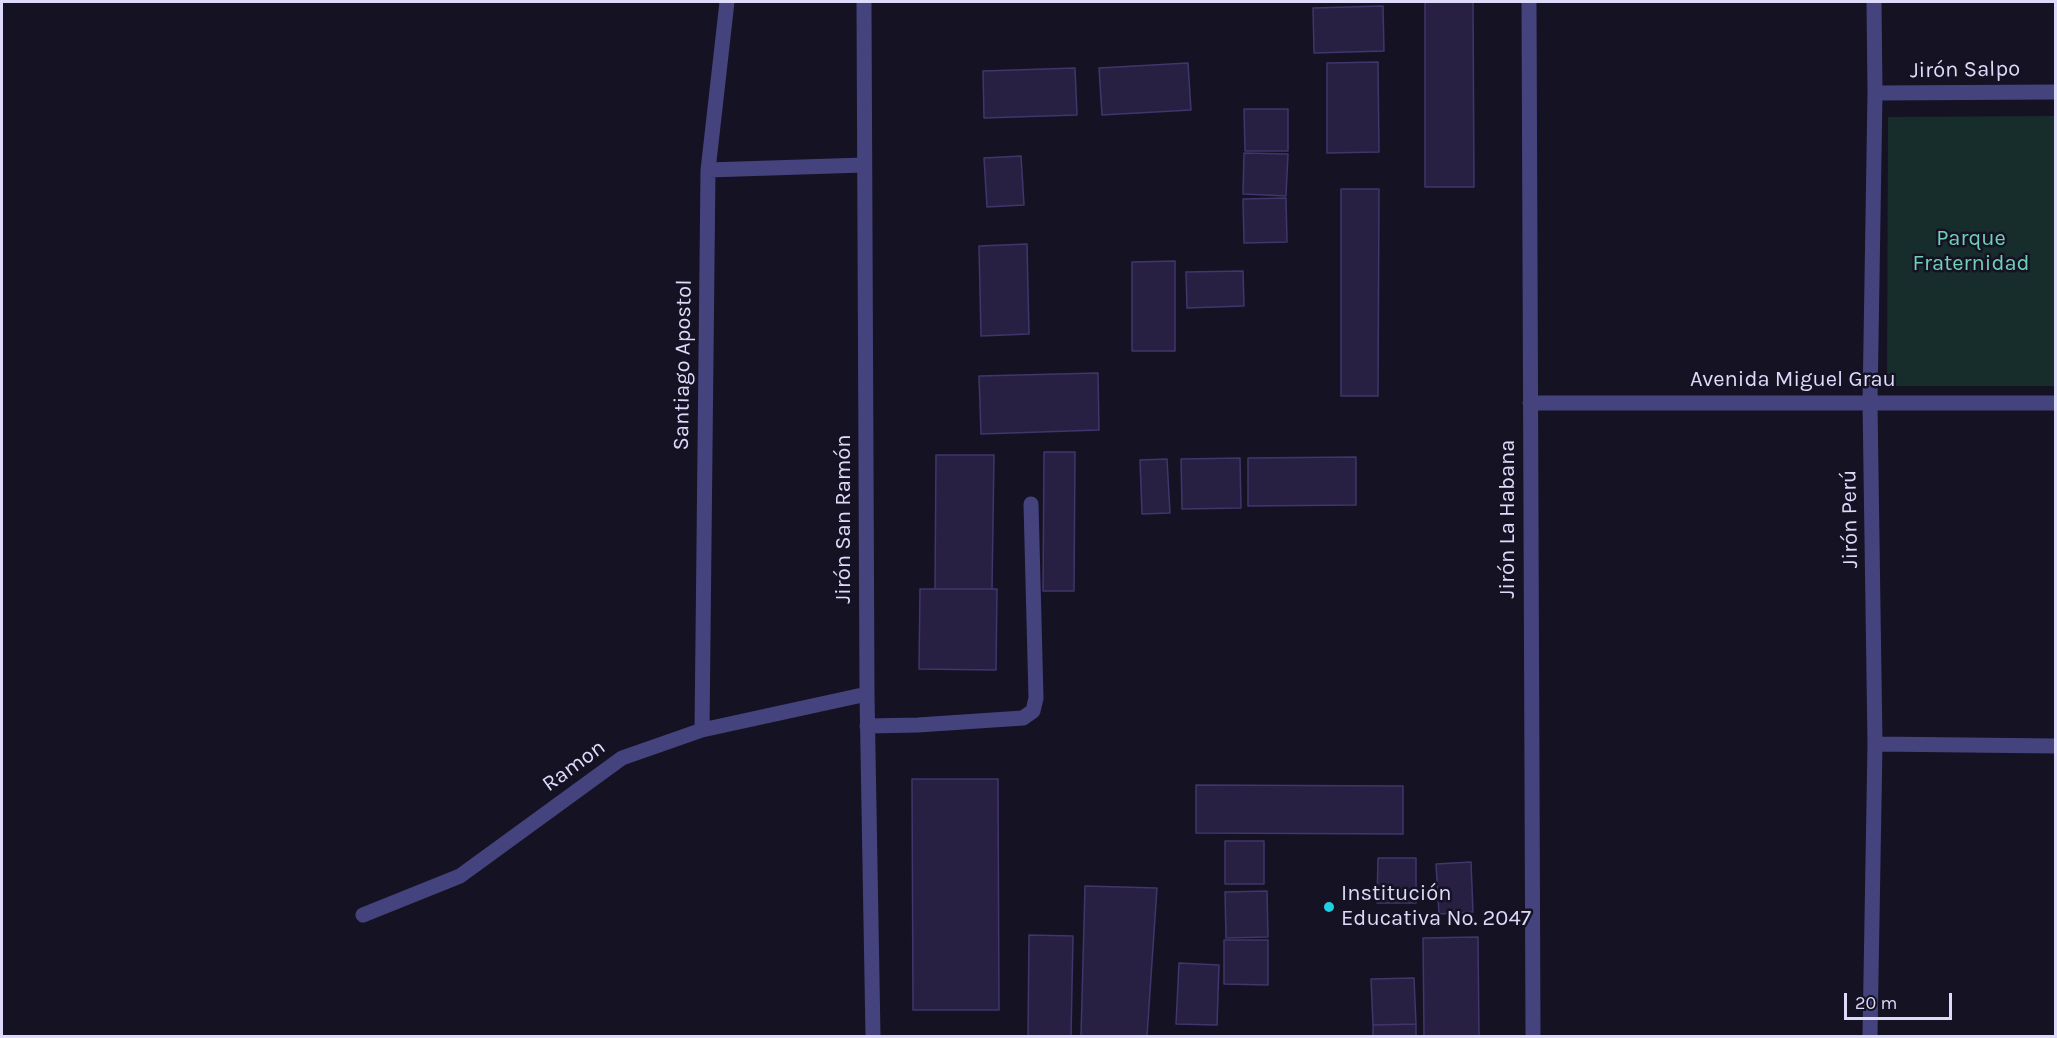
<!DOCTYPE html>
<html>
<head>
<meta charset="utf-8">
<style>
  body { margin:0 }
  #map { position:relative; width:2057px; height:1038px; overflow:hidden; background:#151224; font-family:Karla,sans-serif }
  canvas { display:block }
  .frame { position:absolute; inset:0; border:3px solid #dddafa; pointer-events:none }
  .scale { position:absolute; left:1844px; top:993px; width:108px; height:27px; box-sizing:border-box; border:3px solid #dddafa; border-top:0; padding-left:8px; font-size:18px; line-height:21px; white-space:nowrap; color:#dddafa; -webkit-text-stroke:4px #151224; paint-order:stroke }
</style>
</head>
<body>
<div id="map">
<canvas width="2057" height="1038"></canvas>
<div class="frame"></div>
<div class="scale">20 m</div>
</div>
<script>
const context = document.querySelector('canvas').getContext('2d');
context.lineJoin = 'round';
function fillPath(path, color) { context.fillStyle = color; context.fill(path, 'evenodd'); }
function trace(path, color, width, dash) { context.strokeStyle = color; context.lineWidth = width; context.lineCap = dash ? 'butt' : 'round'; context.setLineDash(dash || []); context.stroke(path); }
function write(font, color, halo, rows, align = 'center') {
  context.font = font + ' Karla,sans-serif'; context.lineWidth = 5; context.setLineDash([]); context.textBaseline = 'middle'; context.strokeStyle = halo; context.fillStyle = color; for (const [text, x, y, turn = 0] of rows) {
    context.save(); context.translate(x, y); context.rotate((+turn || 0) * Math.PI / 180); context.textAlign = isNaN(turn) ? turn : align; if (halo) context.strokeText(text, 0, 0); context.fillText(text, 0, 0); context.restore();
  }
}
const green = new Path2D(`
  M2055 116V386H1887L1888 117Z`);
const building = new Path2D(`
  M1425 2H1473L1474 187H1425Z
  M1383 6 1384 51 1314 53 1313 8Z
  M1378 62 1379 152 1327 153V63Z
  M1188 63 1191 110 1102 115 1099 68Z
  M1075 68 1077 115 984 118 983 71Z
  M1244 109H1288V151H1245Z
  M1244 153 1288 154 1286 196 1243 194Z
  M1021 156 1024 205 987 207 984 158Z
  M1341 189H1379L1378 396H1341Z
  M1286 198 1287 242 1244 243 1243 199Z
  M1027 244 1029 334 981 336 979 246Z
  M1175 261V351H1132V262Z
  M1243 271 1244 306 1187 308 1186 272Z
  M1098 373 1099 430 981 434 979 376Z
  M1044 452H1075L1074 591H1043Z
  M936 455H994L992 589H935Z
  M1356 457V505L1248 506V458Z
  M1240 458 1241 508 1182 509 1181 459Z
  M1167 459 1170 513 1142 514 1140 460Z
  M920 589H997L996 670 919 669Z
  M912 779H998L999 1010H913Z
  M1196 785 1403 786V834L1196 833Z
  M1225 841H1264V884H1225Z
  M1378 858H1416V903H1377Z
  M1471 862 1473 912 1439 914 1436 864Z
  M1085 886 1157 888 1147 1036H1081Z
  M1267 891 1268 937 1226 938 1225 892Z
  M1029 935 1073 936 1071 1036H1028Z
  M1478 937 1479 1036H1424L1423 938Z
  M1224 940H1268V985L1224 984Z
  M1179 963 1219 965 1217 1025 1176 1024Z
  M1414 978 1416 1024 1373 1025 1371 979Z
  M1416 1024V1036H1373V1025Z`);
const service = new Path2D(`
  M867 726 918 725 1023 718 1033 711 1036 698 1031 504`);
const minor = new Path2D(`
  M864 2 867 694 873 1036
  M1875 93 2056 92
  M708 170 864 165
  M1530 403H2056
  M702 730 708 170 727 2
  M1875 744 2056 746
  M363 915 460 876 622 758 702 730 867 694
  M1870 1036 1875 744 1870 403 1875 93 1874 2`);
const tertiary = new Path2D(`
  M1529 2 1533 1036`);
const markers = [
  [1329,907,6,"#1fd0e2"]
];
const streetNames = [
  ["Jirón Salpo",1965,70,-1],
  ["Santiago Apostol",683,365,-89],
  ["Avenida Miguel Grau",1793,380],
  ["Jirón San Ramón",844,519,-90],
  ["Jirón La Habana",1508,519,-90],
  ["Jirón Perú",1850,519,-91],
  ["Ramon",574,766,-36]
];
const parkNames = [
  ["Parque",1971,239],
  ["Fraternidad",1971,264]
];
const poiNames = [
  ["Institución",1341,894],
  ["Educativa No. 2047",1341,919]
];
fillPath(green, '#162d2c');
fillPath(building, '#272043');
trace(building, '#40366c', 1.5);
trace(service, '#45437d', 15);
trace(minor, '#45437d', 15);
trace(tertiary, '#45437d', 15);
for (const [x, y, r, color] of markers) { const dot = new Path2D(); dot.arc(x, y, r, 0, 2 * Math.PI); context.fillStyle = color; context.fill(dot); trace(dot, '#151224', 2); }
write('22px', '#dddafa', '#151224', streetNames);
write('22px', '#6fd1b8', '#151224', parkNames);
write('22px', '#dddafa', '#151224', poiNames, 'left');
</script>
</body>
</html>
